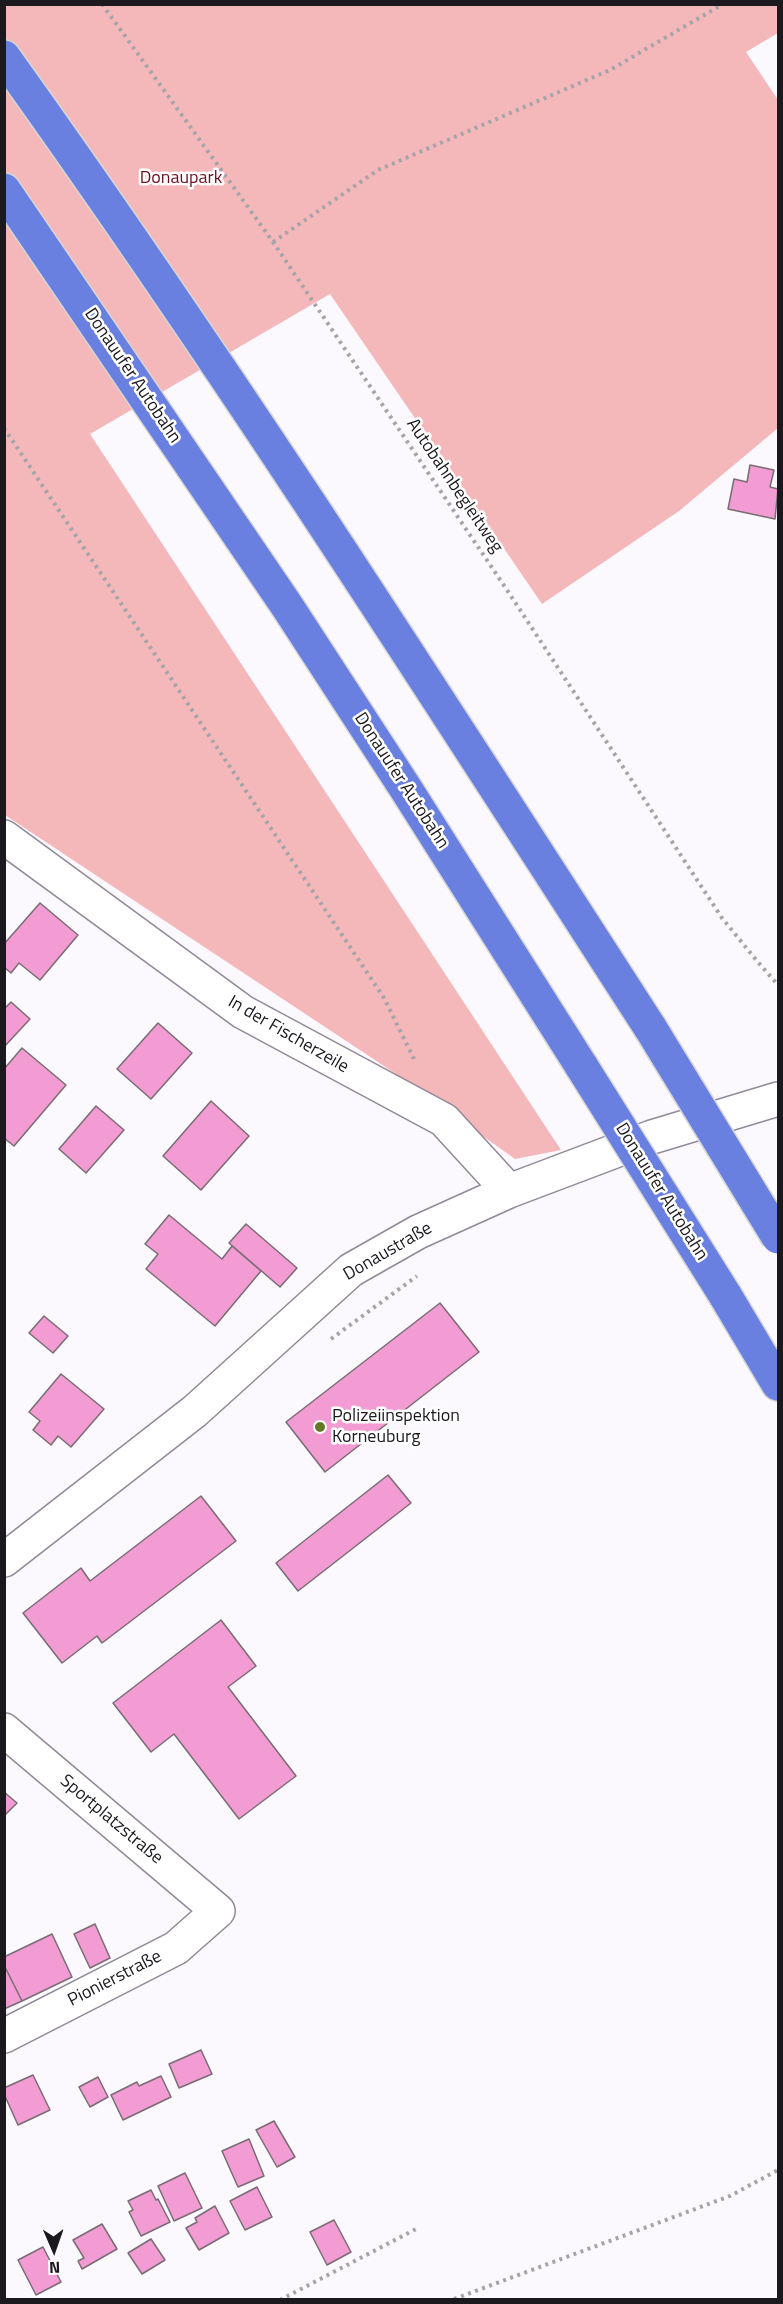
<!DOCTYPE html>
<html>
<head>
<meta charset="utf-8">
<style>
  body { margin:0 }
  #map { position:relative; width:783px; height:2304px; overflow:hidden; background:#fbf8fe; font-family:"Titillium Web",sans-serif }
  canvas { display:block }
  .frame { position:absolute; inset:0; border:6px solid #1b191e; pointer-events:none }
  .north { position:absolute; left:24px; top:2220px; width:60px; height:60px; -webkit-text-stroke:4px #fff; paint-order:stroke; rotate:178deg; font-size:16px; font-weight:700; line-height:24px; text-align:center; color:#1b191e }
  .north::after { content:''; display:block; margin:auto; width:21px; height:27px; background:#1b191e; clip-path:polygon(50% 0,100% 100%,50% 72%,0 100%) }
</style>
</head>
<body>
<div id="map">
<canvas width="783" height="2304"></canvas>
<div class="frame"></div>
<div class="north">N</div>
</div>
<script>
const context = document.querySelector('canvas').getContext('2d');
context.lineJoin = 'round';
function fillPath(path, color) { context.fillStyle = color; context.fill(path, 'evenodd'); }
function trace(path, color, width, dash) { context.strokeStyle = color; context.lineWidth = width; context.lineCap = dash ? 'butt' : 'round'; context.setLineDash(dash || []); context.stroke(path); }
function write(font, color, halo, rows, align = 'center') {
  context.font = font + ' "Titillium Web",sans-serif'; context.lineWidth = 5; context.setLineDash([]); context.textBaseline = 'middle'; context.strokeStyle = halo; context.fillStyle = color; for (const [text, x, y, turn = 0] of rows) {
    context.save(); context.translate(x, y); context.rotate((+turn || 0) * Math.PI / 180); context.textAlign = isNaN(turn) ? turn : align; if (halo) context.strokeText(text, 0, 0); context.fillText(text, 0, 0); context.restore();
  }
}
const green = new Path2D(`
  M4 5H778V33L746 52 778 100V428L679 511 542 604 330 294 90 434 561 1150 515 1159 393 1072 5 815Z`);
const building = new Path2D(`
  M750 465 774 470 770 487 778 489 775 519 728 509 734 479 747 482Z
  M40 903 78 935 40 980 19 963 11 973 4 967V944Z
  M11 1002 30 1019 4 1047V1009Z
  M158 1023 192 1053 151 1099 117 1069Z
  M22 1048 66 1085 14 1146 4 1138V1069Z
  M211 1101 249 1136 201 1190 163 1156Z
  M96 1106 124 1130 86 1173 59 1149Z
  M169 1215 222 1259 232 1246 261 1271 215 1326 146 1269 158 1254 145 1244Z
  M246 1224 297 1268 280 1287 229 1243Z
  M440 1303 479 1352 325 1472 286 1422Z
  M44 1316 68 1336 53 1353 29 1333Z
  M61 1374 104 1409 71 1447 58 1436 51 1445 33 1430 40 1421 29 1412Z
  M388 1475 411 1503 298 1591 276 1563Z
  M201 1496 236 1541 102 1643 97 1636 62 1663 23 1613 81 1568 90 1581Z
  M221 1620 256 1666 228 1687 296 1776 239 1819 174 1734 151 1752 113 1703Z
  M4 1792 17 1803 4 1816Z
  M95 1924 110 1958 90 1968 74 1934Z
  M52 1934 72 1977 22 2001 4 1965V1957Z
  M4 1965 22 2001 4 2009Z
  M201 2050 212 2074 179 2088 169 2064Z
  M33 2075 50 2110 18 2125 4 2094V2088Z
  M161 2076 171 2097 123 2120 111 2095 137 2082 139 2086Z
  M98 2077 108 2097 90 2107 79 2087Z
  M274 2121 295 2157 277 2167 256 2130Z
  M249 2139 264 2176 238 2187 222 2151Z
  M185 2173 202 2208 174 2221 158 2186Z
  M257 2187 272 2217 245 2230 230 2201Z
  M151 2190 156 2200 158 2199 170 2222 141 2236 129 2212 133 2210 128 2201Z
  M215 2206 229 2233 199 2250 186 2228 197 2222 195 2218Z
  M334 2220 351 2252 327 2265 310 2232Z
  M102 2224 117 2249 82 2269 78 2261 84 2258 73 2240Z
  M151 2239 165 2260 142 2274 128 2253Z
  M43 2247 61 2282 36 2295 18 2260Z`);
const path = new Path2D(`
  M102 4 273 242 507 590 722 918 757 961 778 985
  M273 242 378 170 610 70 723 4
  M4 428 384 998 416 1063
  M331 1339 417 1276
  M454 2299 730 2196 778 2170
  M280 2300 416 2229`);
const street = new Path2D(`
  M4 837 243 1012 444 1120 509 1191
  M4 1560 195 1411 351 1270 418 1232 509 1191 652 1137 778 1099
  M4 1730 218 1911 176 1948 4 2036`);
const highway = new Path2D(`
  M4 57C231 374 440 702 651 1029
  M4 190 287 606 406 789 582 1067
  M725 1295 778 1384`);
const highwayBridge = new Path2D(`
  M651 1029 778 1237
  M582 1067 725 1295`);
const markers = [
  [320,1427,6,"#677726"]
];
const parkNames = [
  ["Donaupark",181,179]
];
const streetNames = [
  ["Donauufer Autobahn",132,376,56],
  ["Autobahnbegleitweg",454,486,56],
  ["Donauufer Autobahn",401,781,57],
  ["In der Fischerzeile",288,1035,30],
  ["Donauufer Autobahn",661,1192,58],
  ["Donaustraße",388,1252,-30],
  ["Sportplatzstraße",111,1820,40],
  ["Pionierstraße",115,1979,-27]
];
const poiNames = [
  ["Polizeiinspektion",332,1417],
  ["Korneuburg",332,1438]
];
fillPath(green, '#f5b8ba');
fillPath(building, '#f29cd3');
trace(building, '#796c74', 1.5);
trace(street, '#908997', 36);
trace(highway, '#d6d6d6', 36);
trace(path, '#a6a4a9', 4, [3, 4.5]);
trace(street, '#fff', 33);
trace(highway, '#6a80e0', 33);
trace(highwayBridge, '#d6d6d6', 36, []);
trace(highwayBridge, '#6a80e0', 33);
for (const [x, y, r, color] of markers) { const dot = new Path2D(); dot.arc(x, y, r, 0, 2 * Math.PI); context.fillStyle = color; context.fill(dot); trace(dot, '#fff', 2); }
write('18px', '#6a1022', '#fff', parkNames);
write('18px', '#1b191e', '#fff', streetNames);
write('18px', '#1b191e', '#fff', poiNames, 'left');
</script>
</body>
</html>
